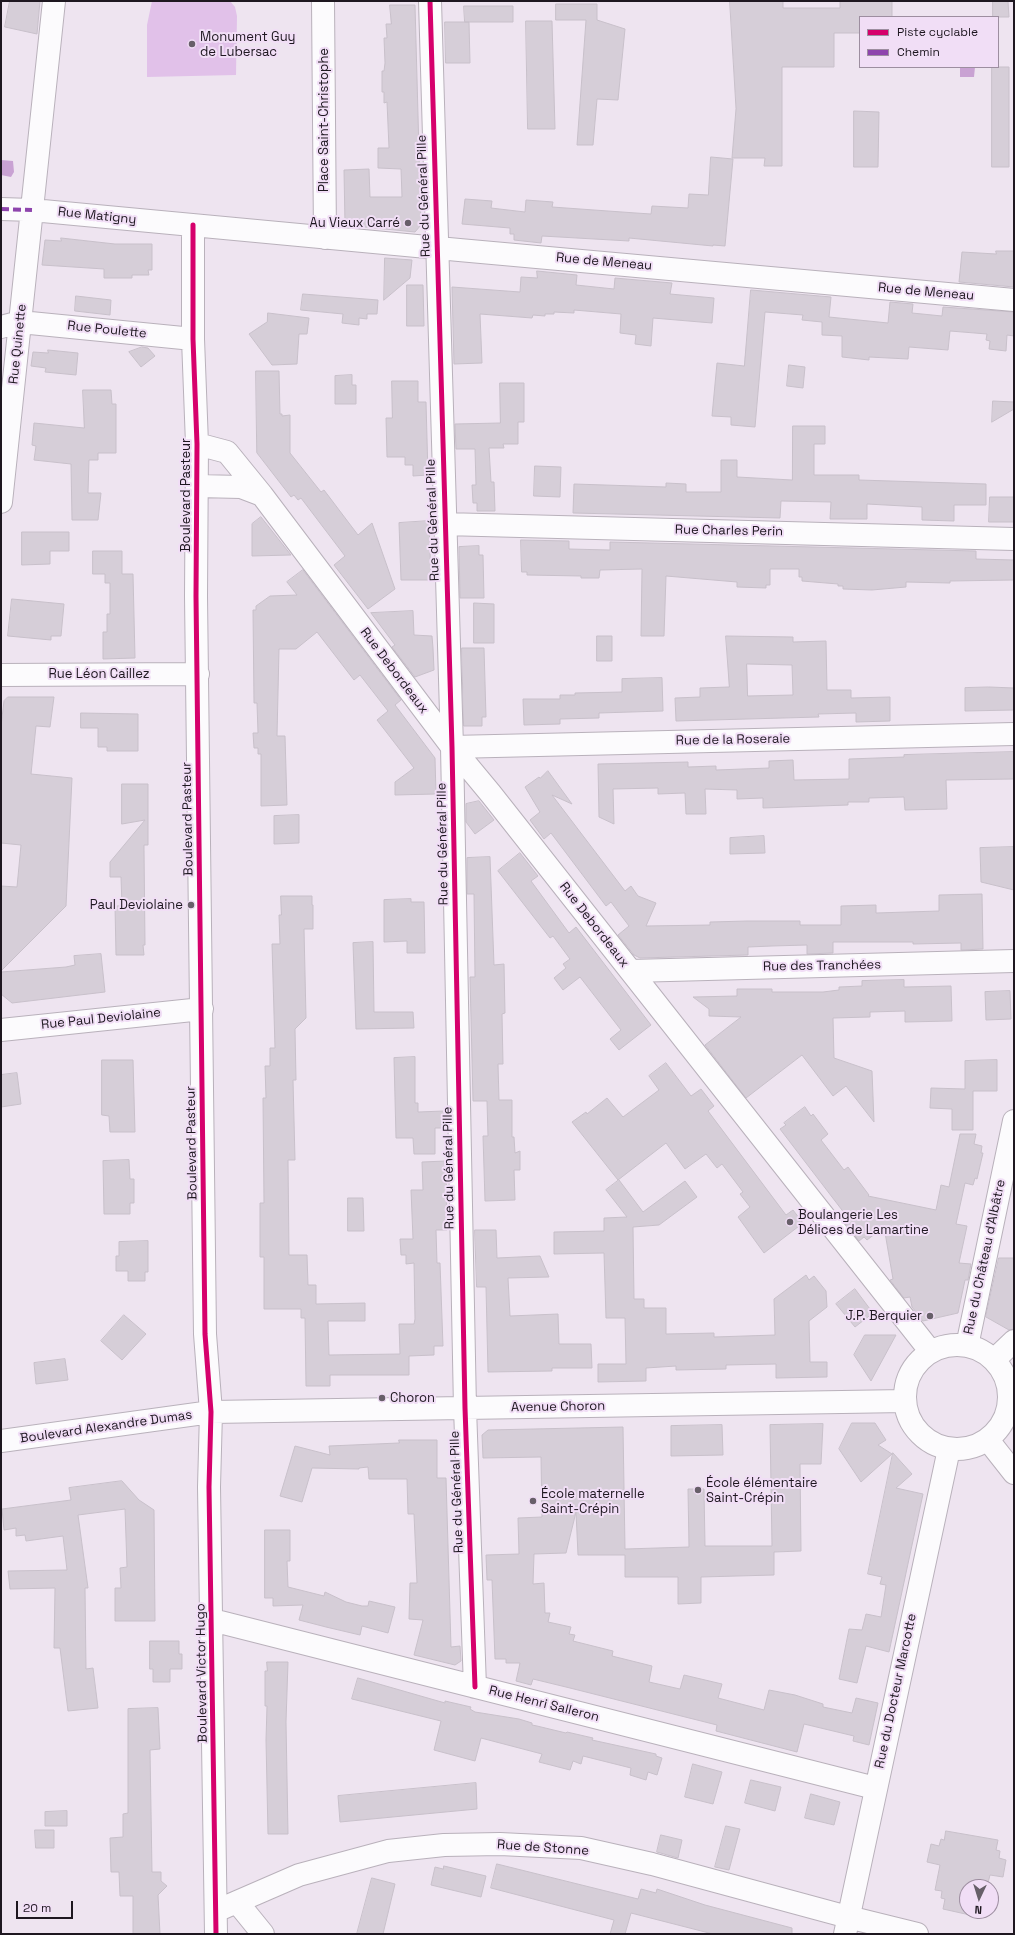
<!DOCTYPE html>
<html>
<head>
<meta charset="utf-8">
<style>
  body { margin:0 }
  #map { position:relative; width:1015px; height:1935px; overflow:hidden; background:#eee4f0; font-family:"Space Grotesk",sans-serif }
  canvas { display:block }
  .frame { position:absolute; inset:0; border:2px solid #1e1720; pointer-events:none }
  .legend { position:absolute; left:859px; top:16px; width:140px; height:52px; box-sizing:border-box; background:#f1def6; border:1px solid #9d8ea0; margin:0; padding:5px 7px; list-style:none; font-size:12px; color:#1e1720 }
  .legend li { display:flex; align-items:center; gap:8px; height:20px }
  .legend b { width:20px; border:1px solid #9d8ea0 }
  .north { position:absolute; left:959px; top:1879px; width:40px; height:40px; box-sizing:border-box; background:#f1def6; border:1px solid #9d8ea0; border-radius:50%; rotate:184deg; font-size:11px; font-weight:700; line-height:16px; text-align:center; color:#1e1720 }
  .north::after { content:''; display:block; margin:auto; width:14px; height:18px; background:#675f69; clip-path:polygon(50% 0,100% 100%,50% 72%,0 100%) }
  .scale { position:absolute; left:16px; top:1901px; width:57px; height:18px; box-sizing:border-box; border:2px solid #1e1720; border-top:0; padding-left:5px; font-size:12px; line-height:14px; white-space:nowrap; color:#1e1720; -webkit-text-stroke:3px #f1def6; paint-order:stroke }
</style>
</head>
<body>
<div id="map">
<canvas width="1015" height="1935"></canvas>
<div class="frame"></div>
<ul class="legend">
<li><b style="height:5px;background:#d6006c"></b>Piste cyclable</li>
<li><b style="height:5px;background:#8e44ad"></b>Chemin</li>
</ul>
<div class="north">N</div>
<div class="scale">20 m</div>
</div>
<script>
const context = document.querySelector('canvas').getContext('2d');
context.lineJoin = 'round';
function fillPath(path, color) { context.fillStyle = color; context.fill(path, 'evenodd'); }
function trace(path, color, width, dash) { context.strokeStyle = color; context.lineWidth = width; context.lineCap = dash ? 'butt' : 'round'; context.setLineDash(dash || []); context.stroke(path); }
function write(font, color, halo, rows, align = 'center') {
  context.font = font + ' "Space Grotesk",sans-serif'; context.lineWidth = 4; context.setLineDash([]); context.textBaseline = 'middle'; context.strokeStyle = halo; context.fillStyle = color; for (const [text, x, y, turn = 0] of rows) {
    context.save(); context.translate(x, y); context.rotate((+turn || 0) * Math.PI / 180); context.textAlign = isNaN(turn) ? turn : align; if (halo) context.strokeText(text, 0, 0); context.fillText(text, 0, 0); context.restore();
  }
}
const green = new Path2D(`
  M152 1H230L235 7 237 16 236 75 147 77V25Z`);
const water = new Path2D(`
  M960 67H975L974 77H960Z
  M1 160 13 161 14 172 11 177 1 175Z`);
const building = new Path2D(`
  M10 1H40L37 34 5 27Z
  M730 1H783V8H840V1H892V17H860V33H834V67H782V166H764L765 158H732L736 109Z
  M993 1H1008L1009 17H993Z
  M556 4H597V20L625 29 618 100 597 99 593 145H577L586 20H556Z
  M390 5H415L421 225 415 232 345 225 344 170 369 169 370 197H402L401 169 378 168V148H389L387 102 384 103V92H382V71H384L385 63 384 38H387L386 24H391Z
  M464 6H513V22H465Z
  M526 21H552L555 129H528Z
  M445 22H469L470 63H446Z
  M992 67H1009V167H992Z
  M854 111 879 112 878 167H854Z
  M711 157 733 159 725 246 713 245V246L629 238V241L542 236 541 243 514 240V234H510V228L462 224 465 199 492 201 491 208 525 212 526 200 553 202 552 207 636 213 651 214 652 206 688 208 689 194 708 195Z
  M61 238 115 244H152V270H148L149 275H132V278H104V269L42 265 45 240 61 241Z
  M996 251H1014V287L959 282 962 252 996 254Z
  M385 258 412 260 410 278 384 300Z
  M537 271 577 275 576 285 614 289 615 278 672 283 670 294 714 298 712 323 653 318 651 346 635 344 636 335 620 333 621 314 574 310V313L554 312V314H545V316L533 315 532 318 480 314 482 363 454 364 452 287 520 292 521 277 537 278Z
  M407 285H423L424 326H407Z
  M751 290 831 297 829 317 888 323 890 302 913 304 912 313 942 316 943 307 1014 312V336L1007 335 1006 351 989 349 990 341 986 340 987 334 950 331 948 350 909 347 908 359 869 357V360L842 357V336L822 335V322L802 320 803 315 765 312 755 427 731 425V417L712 416 717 363 744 366Z
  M303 294 378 300 377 314H367V319L359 318V325L342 323 343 314 301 310Z
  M76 296 111 300 110 315 75 311Z
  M268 313 309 318 307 334H299L297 364 272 365 249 334 267 322Z
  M142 347 148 348 155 356 141 367 129 352Z
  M48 350 78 353 76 375 45 372 46 368 31 366 33 352 48 353Z
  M789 365 805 367 803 388 787 386Z
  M256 371H279L280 414H282V416L290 415V453L321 492 324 490 358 535 372 523 395 589 368 609 334 565 345 556 301 498 298 500 294 495 291 497 257 453Z
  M352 375V385H356V404H335V376Z
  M392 381H418V402H426L428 475 413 476V465H405V457H387L386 418H392Z
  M500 383H524V422H518V444H503L504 448H489L491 482H494L495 511H477V503H473L472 485H476L475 449H456L455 424 500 423Z
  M83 390H111L112 404H116V453H98V460H89L88 493H101L98 520H72L71 464 34 460 36 446 32 445 34 423 84 428Z
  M993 401 1014 402V409L992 422Z
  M793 426H825V444H814V475H859V480L986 484V505H954V521L922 520V507L867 504V519H830L831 502 781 501 780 518 573 513 574 484 666 487V483L686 484V492H721V460H737V477L792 480Z
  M535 466 561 467 560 497 534 496Z
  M990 497H1014V522H989Z
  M261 517 291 555 252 556V524Z
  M429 521 431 580H401L399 523Z
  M22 532H69V551H50V564L22 565Z
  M521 540 569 541V549L610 550V542L976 551V559L1014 560V580L950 581V583L906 582V587L872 590 843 589V586H838V584L802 581V577H799V569H770V585H766V588L737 587V582L666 576 664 636H641L642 569 600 570 599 578H581V576L527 575V572H522Z
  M479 546V555H483L484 598H460L459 547Z
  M93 551H122V574H133L135 658 103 659V632H107V614H110V583H105V574H93Z
  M303 570 401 700 395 705 435 758 436 794 395 795V782L414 768 377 720 388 711 360 675 354 680 317 632 296 649H279L277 736H285L287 805 261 806V754H258V748H254L253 733H258L257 703H254L253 610H256V606L270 596 297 595 287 582Z
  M12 599 64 604 61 636H51V640L8 636Z
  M474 603 494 604V643H474Z
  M413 611 414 635 432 636 433 648 434 670 415 677 392 647 395 645 371 613Z
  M597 636H612V661H597Z
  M726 636 793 637V642L826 641 827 690H851V698L890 697V721L856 722V713L818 714 819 717 676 721 675 698 700 697V688L729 687ZM747 664 792 665 793 695 748 696Z
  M462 648H484L486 717H482V726H464Z
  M662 678 663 711 599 713V718L560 719V724L524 725 523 699H560V695H575V693L622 692V679Z
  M989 687 1014 688V710L965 711V688Z
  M8 697H54L50 727 36 726 31 774 72 778 66 906 1 971V886L17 887 21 845 1 843V726L4 701Z
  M81 713 138 714V751H107V747H98V728H81Z
  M1014 752V779L946 780 947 809 905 810 904 797 869 798V802H848V805L763 808V798L737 799V790L705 789 706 814H686L685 793 658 794V788L613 789 614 824 599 817 598 764 688 762V767L716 766V770L769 768V761L793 760 794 780 849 779V759L904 757V755Z
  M548 771 572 804 552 795 625 891 631 886 638 896 656 903 646 926 710 925V922L747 921H800V925H841V906L876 905V913L939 911V895L982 894 983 949 961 950V943L913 944V942H833V953L807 954V945L772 946 748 947V955L640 958 634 955 618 935 629 926 611 902 606 906 551 833 544 839 530 820 540 812 525 787 539 777 540 778Z
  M122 784H148V845H144V849L145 945H143L144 955H116L115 906H122L121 877H110V862L145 820 122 824Z
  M479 801 494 820 475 834 466 822V804Z
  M299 815V843L274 844V816Z
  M764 836 765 853 730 854V838Z
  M1014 847V890L981 882 980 848Z
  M520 853 538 876 531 881 569 933 576 927 651 1025 619 1050 610 1039 621 1030 580 977 563 990 554 978 566 968 563 964 570 959 553 936 550 938 498 871Z
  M490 857 494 965 504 964 505 1013 502 1014 503 1064H498L499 1100H512V1137H514L515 1153 520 1151V1170H514L515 1200 485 1201 483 1136H488L487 1101H473L470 977H475L474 894H467V858Z
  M281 896H312V905H313V929H304L306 1018 295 1029 296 1080H293L295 1160H288L289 1255H307L308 1285H316V1304L365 1303V1321H328L329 1355 400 1354 399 1324H414L415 1319 414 1263 406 1264V1255H401L400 1239H413L411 1190H423L422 1162 446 1161 447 1230H436L437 1263H440L443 1346H434V1355L409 1356V1375H330V1386H306L305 1318H301V1309H264V1257H260V1203H264L263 1098H266L265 1066H270V1048H275L272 944H280L279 915H281Z
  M411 899V902H424L425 953H407V941L384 942V900Z
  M373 942 374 1012H413L414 1028 356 1029 353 943Z
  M101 954 105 992 12 1003 1 994V972L66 967 75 965 74 956Z
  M904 980V987L951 986 952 1021 905 1022V1011L870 1012V1017L833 1018 834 1058 872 1071 874 1122 846 1086 833 1096 802 1055 746 1098 705 1045 741 1017 709 1016V1009L693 997 737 996V989H772V992H823L839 990V987L862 986V981Z
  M1010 991 1011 1019 986 1020 985 992Z
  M415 1057V1103H418V1112L444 1111 445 1128H435V1154H414L413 1138H396L394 1058Z
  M102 1060H133L135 1132H110L109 1116 102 1115Z
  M997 1060V1091H973V1130H952V1109L930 1108 931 1088 965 1089V1061Z
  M666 1063 691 1096 701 1089 714 1106 708 1111 786 1215 793 1210 803 1223 764 1253 738 1217 750 1207 740 1194 743 1192 722 1164 717 1168 706 1154 685 1169 666 1143 618 1180 572 1122 586 1112 587 1114 607 1098 623 1117 659 1090 649 1076Z
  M17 1073 21 1104 1 1107V1075Z
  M805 1107 811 1116 813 1114 828 1134 821 1140 844 1170 848 1167 869 1195 868 1196 936 1210 941 1185 949 1187 960 1134H976L974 1144 982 1146 981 1153H983L977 1179 975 1178 973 1185 965 1183 956 1224 967 1226 959 1263 971 1264 968 1280H965L958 1313 923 1321 912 1307 910 1297 904 1298 890 1280 893 1279 884 1227 867 1240 864 1237 859 1241 841 1217 845 1214 780 1129 786 1125 784 1123Z
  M129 1160 130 1179H134V1203H130V1214H104L103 1161Z
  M619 1180 643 1212 685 1181 697 1197 659 1225 633 1227 634 1299H644V1308H666V1334L714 1333V1337L775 1335 774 1299 806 1275 809 1280 814 1276 826 1291 827 1307 809 1321 810 1362H827V1377L776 1378V1364L726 1365V1369L676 1370V1366L646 1368V1381L598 1382V1364H626L625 1318H606L604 1253 554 1254V1232L604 1231V1218L627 1217 606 1190Z
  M348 1198H363L364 1231H348Z
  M475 1230H496L497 1258 540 1256 549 1277 508 1278 510 1316 558 1314 559 1344H591L592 1368H552V1371L488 1372 486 1287H477Z
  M148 1241V1272H145V1281H128V1271H116V1256H119V1242Z
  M999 1258H1014V1329L1009 1330 986 1317Z
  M855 1289 873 1313 855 1327 836 1304Z
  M124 1315 146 1334 122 1360 101 1341Z
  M865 1335H896L871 1381 854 1355Z
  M65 1359 68 1380 36 1384 34 1363Z
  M852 1423H875L886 1440 878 1445 892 1454 861 1482 839 1449Z
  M823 1424 821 1464H800L801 1551 774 1552V1575L701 1577V1603L678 1604V1577H625V1555H578L576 1512 566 1553 534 1554 533 1584 544 1583 545 1613H550L548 1622 571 1627 569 1634 575 1635 573 1641 613 1651 612 1656 652 1666 649 1682 680 1689 684 1675 722 1684 718 1698 764 1710 769 1690 795 1695 823 1704V1707L852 1713 856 1698 878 1703 869 1745 853 1741 854 1736 804 1724 797 1752 716 1731 717 1725 570 1688 533 1679 531 1685 516 1681 520 1663H506V1659H495L492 1580H487L486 1555 519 1554 518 1518 542 1517 541 1457 483 1458 482 1435 488 1430 623 1427 625 1549 689 1547 688 1489H704L705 1546H772L770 1425Z
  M722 1425 723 1455 671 1456V1426Z
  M399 1440H437V1478H446L451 1647 460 1646 461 1661 455 1665 414 1655 423 1620 409 1619 410 1583H417L414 1514H408L407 1479H369L368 1467 359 1468V1469L312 1468 302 1502 280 1496 295 1446 330 1455 329 1446 399 1443Z
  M893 1453 912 1474 896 1488 923 1494 889 1652 866 1646 857 1683 839 1679 849 1629 862 1630 866 1614 881 1617 886 1585 880 1584 882 1577 868 1574Z
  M122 1481 139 1500 154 1510 155 1621H115V1588H121L120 1568 127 1567 125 1509 78 1515 88 1588H85L86 1669 93 1668 98 1708 68 1711 60 1648H54L55 1588 10 1589 8 1571 67 1570 63 1536 26 1541 25 1535 16 1536V1528L4 1530 2 1509 71 1500 69 1488Z
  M265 1530H290V1561H287L288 1587 324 1596 325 1592 346 1602 362 1606H368L369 1601 395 1607 388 1633 362 1626 360 1635 326 1627 299 1620 303 1605 273 1606V1598H265Z
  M150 1641H179V1654H182V1669H170V1682H153V1669H150Z
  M267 1662H288L286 1722 288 1834H268L266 1740 267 1706H265V1671H267Z
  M358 1678 445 1703V1701L471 1707 470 1709 475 1712 519 1719 532 1723V1725L537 1726 566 1733 567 1732 593 1738 592 1740 656 1754V1756L662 1758 657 1775 648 1772 646 1780 630 1775 631 1768 583 1756 581 1764 573 1761 570 1770 539 1762 542 1754 481 1738 475 1761 434 1750 441 1721 352 1699Z
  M158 1708 160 1749 150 1750 152 1872H161V1881L167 1886 158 1895 160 1934H133V1896H120L119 1872H111L110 1838 123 1837V1814L128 1813V1709Z
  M693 1764 722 1772 713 1804 685 1797Z
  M751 1780 781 1787 775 1811 745 1803Z
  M476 1783 477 1809 340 1822 338 1796Z
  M811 1794 840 1802 834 1825 805 1818Z
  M67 1811V1826H45V1812Z
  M726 1826 740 1829 729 1870 715 1867Z
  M35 1830H54V1848H36Z
  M946 1831 998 1840 996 1850 1000 1851 999 1858 1006 1860 1003 1877 990 1875 987 1887H967V1911H971L970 1915 943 1909 945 1899 941 1898 942 1891 935 1890 940 1865 927 1862 931 1844 939 1846 941 1839 944 1840Z
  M661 1835 682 1840 678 1858 657 1852Z
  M497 1864 638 1899 641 1889 656 1893 657 1889 705 1905 792 1928V1934H713L631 1913 625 1934H610L614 1920 491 1888Z
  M444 1866 486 1876 481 1897 431 1885 435 1867 443 1869Z
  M372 1878 395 1884 383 1934H357Z`);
const minor = new Path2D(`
  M323 1 325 238
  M430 1 452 747 465 1408 475 1687
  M1 209 32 210C359 242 687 270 1014 300
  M193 225V339L197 444 196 596 205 1334 211 1412 209 1487 216 1934
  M1 327 20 322 193 339
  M197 444 227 452 262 495 452 747 491 794 931 1352
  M197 486 241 487 262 495
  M1 502 54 1
  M444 524 1014 539
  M1 675 198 674
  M452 747 1014 734
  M631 971 1014 961
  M1 1030 202 1009
  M905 1397a52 52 0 1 1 104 0a52 52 0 1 1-104 0Z
  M967 1346 1014 1121
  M994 1360 1014 1341
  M988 1440 1014 1473
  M1 1441 211 1412 905 1401
  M212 1620 875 1788
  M237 1902 263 1934
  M216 1911 299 1875 388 1851 444 1845 500 1844 581 1848 652 1864 848 1917 917 1934
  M845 1934 949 1449`);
const quiet = new Path2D(`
  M1 209 32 210`);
const cycleway = new Path2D(`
  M430 1 452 747 465 1408 475 1687
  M193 225V339L197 444 196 596 205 1334 211 1412 209 1487 216 1934`);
const markers = [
  [192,44,4,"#675f69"],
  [408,223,4,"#675f69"],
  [191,905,4,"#675f69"],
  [790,1222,4,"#675f69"],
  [930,1316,4,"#675f69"],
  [382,1398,4,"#675f69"],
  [698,1490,4,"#675f69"],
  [533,1501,4,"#675f69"]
];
const poiNames = [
  ["Monument Guy",200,37],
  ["de Lubersac",200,52],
  ["Au Vieux Carré",400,223,"right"],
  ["Paul Deviolaine",183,905,"right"],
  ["Boulangerie Les",798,1215],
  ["Délices de Lamartine",798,1230],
  ["J.P. Berquier",922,1316,"right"],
  ["Choron",390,1398],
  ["École élémentaire",706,1483],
  ["Saint-Crépin",706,1498],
  ["École maternelle",541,1494],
  ["Saint-Crépin",541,1509]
];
const streetNames = [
  ["Place Saint-Christophe",324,120,-90],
  ["Rue du Général Pille",424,196,-92],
  ["Rue Matigny",97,216,6],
  ["Rue de Meneau",604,262,5],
  ["Rue de Meneau",926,292,5],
  ["Rue Poulette",107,330,6],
  ["Rue Quinette",18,344,-84],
  ["Boulevard Pasteur",186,495,-90],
  ["Rue du Général Pille",433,520,-92],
  ["Rue Charles Perin",729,531,1],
  ["Rue Debordeaux",394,671,53],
  ["Rue Léon Caillez",99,674],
  ["Rue de la Roseraie",733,740,-1],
  ["Boulevard Pasteur",188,819,-91],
  ["Rue du Général Pille",443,844,-91],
  ["Rue Debordeaux",594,925,52],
  ["Rue des Tranchées",822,966,-1],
  ["Rue Paul Deviolaine",101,1019,-6],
  ["Boulevard Pasteur",192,1143,-91],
  ["Rue du Général Pille",449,1168,-91],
  ["Rue du Château d'Albâtre",985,1257,-78],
  ["Avenue Choron",558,1407,-1],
  ["Boulevard Alexandre Dumas",106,1427,-8],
  ["Rue du Général Pille",457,1492,-92],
  ["Boulevard Victor Hugo",202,1673,-91],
  ["Rue du Docteur Marcotte",896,1691,-78],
  ["Rue Henri Salleron",544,1704,14],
  ["Rue de Stonne",543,1848,4]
];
fillPath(green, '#e1c1e9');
fillPath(water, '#c9a2d3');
fillPath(building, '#d6ced8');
trace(building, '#c8c0ca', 1);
trace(minor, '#b9b1bb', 24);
trace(minor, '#fcfbfd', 22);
trace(quiet, '#8e44ad', 4, [8, 4]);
trace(cycleway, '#d6006c', 5);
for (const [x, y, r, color] of markers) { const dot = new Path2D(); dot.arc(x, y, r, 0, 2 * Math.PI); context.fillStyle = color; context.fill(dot); trace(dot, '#f1def6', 1.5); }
write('13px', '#1e1720', '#f1def6', poiNames, 'left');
write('13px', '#1e1720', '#f1def6', streetNames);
</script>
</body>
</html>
